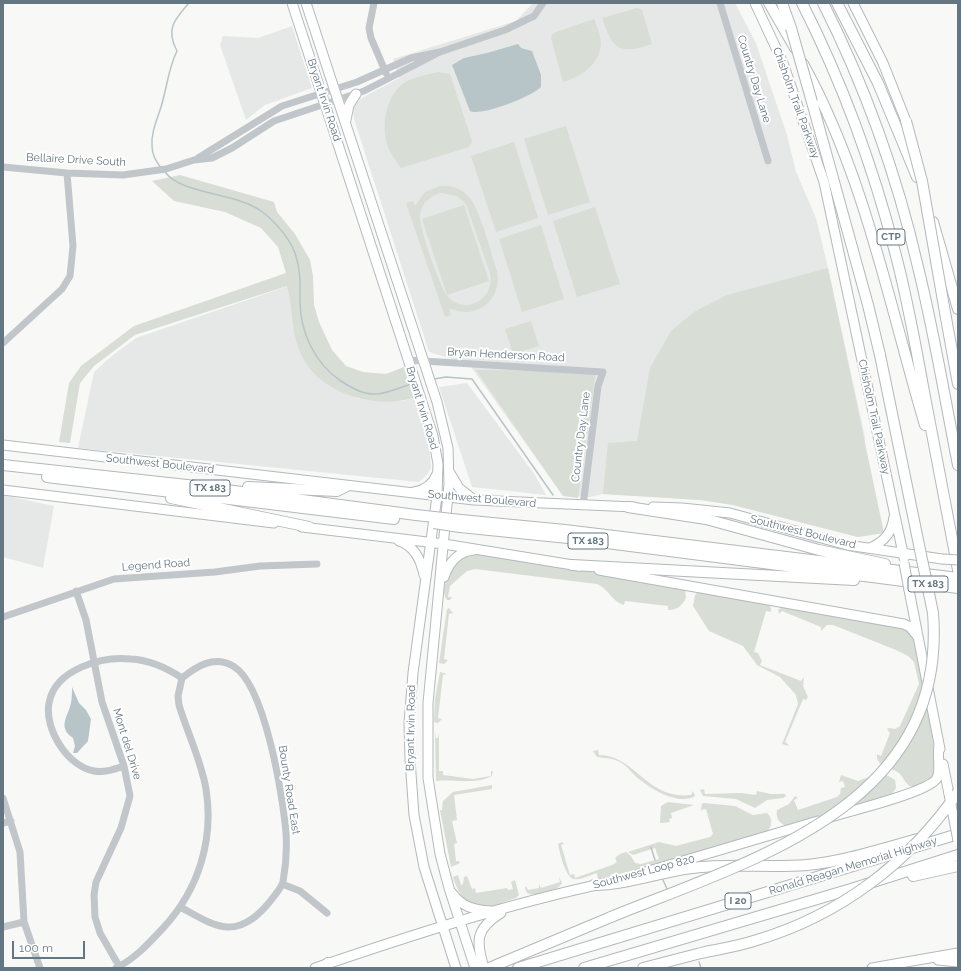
<!DOCTYPE html>
<html>
<head>
<meta charset="utf-8">
<style>
  body { margin:0 }
  #map { position:relative; width:961px; height:971px; overflow:hidden; background:#f8f8f6; font-family:Raleway,sans-serif }
  canvas { display:block }
  .frame { position:absolute; inset:0; border:4px solid #637681; pointer-events:none }
  .scale { position:absolute; left:12px; top:941px; width:73px; height:18px; box-sizing:border-box; border:2px solid #637681; border-top:0; padding-left:5px; font-size:12px; line-height:14px; white-space:nowrap; color:#637681; -webkit-text-stroke:3px #fff; paint-order:stroke }
</style>
</head>
<body>
<div id="map">
<canvas width="961" height="971"></canvas>
<div class="frame"></div>
<div class="scale">100 m</div>
</div>
<script>
const context = document.querySelector('canvas').getContext('2d');
context.lineJoin = 'round';
function fillPath(path, color) { context.fillStyle = color; context.fill(path, 'evenodd'); }
function trace(path, color, width, dash) { context.strokeStyle = color; context.lineWidth = width; context.lineCap = dash ? 'butt' : 'round'; context.setLineDash(dash || []); context.stroke(path); }
function write(font, color, halo, rows, align = 'center') {
  context.font = font + ' Raleway,sans-serif'; context.lineWidth = 4; context.setLineDash([]); context.textBaseline = 'middle'; context.strokeStyle = halo; context.fillStyle = color; for (const [text, x, y, turn = 0] of rows) {
    context.save(); context.translate(x, y); context.rotate((+turn || 0) * Math.PI / 180); context.textAlign = isNaN(turn) ? turn : align; if (halo) context.strokeText(text, 0, 0); context.fillText(text, 0, 0); context.restore();
  }
}
const built = new Path2D(`
  M533 3H735L756 43 787 135 796 172 816 218 828 268 865 437 858 537 733 505 701 500 603 494 590 497 563 496 469 364 429 352 354 119 353 106 360 99 399 78 393 59 516 21Z
  M292 26 312 88 265 105 246 120 220 45 223 36 258 38Z
  M288 286 294 330 342 392 359 399 380 401H403L414 398 429 443 431 468 426 476 419 482 78 448 94 372 113 355 136 338Z
  M467 383 535 475 546 495 472 487 439 387Z
  M3 495 54 506 43 568 3 557Z`);
const green = new Path2D(`
  M637 8 642 10 652 44C619 55 613 50 602 18Z
  M594 19C597 26 601 36 601 44 599 65 581 77 563 82L551 38 553 33Z
  M438 72 450 74 472 141 469 147 401 168C397 162 391 154 388 147 381 126 385 102 400 86 409 77 427 75 438 72Z
  M566 126 590 202 548 215 524 139Z
  M514 142 538 218 496 232 471 156Z
  M180 175 274 202 277 212 295 234 310 260 313 276 314 305 319 322 332 350 346 366 363 372 386 374 404 367 414 398C375 409 323 395 303 358 291 336 293 309 287 286L135 335 94 366 80 383 70 443 59 442 69 383 81 366 134 326 286 273 278 247 261 228 225 212 174 201 152 181Z
  M440 186C450 185 461 188 468 196 480 208 491 253 497 271 503 300 476 321 449 308L451 315 445 317 406 203 413 201 415 206 425 192ZM441 193 457 196 466 204 490 273C496 302 461 317 445 293 438 280 418 226 420 214 422 202 431 196 441 193Z
  M464 205 489 281 447 295 422 219Z
  M595 207 620 284 577 297 553 221Z
  M541 225 564 299 522 312 499 239Z
  M828 268 884 533 858 537 733 505 701 500 603 494 608 443 637 441 650 368 671 331 694 312 727 295Z
  M531 321 539 346 513 354 505 329Z
  M476 370 596 371 578 498 563 496Z
  M477 552 680 587 685 590 686 598C682 606 677 610 668 610V606L625 601 624 605C612 602 609 589 597 584L475 569 467 571 450 586 448 597H452L450 600H447C439 590 450 567 459 559 463 555 472 554 477 552Z
  M698 592 768 603 771 608V612L766 611 754 652 758 653 762 661 760 665 801 681 804 677 803 686 808 697 806 700 803 699 785 742 788 744V746L782 744 798 704 796 695 780 677 757 665 743 646 709 631 693 606 695 595Z
  M783 606 902 626 913 634 927 703 937 767 935 777C929 780 921 786 915 787 906 788 904 777 899 773 891 767 875 766 877 754L881 756 890 733 887 729 889 728 895 729 900 726 919 684 914 662 908 656 896 650 833 625H827L821 631V627L782 611 779 614 778 610Z
  M449 608 453 613 449 614 444 659 448 660 444 664 439 663 447 609Z
  M440 672 447 674 443 675 438 718 442 719 438 723 434 722 435 699Z
  M435 731 436 738H438L439 733V771H443V775L473 779 491 776V771H493L492 776C475 785 454 779 436 781Z
  M598 750 599 755C637 756 646 800 691 795L693 791 695 796C679 806 651 789 639 779 632 774 628 766 620 762 613 758 605 758 597 757L593 751Z
  M877 774H885L895 780 896 788 892 794 790 826C781 826 775 819 777 810L789 804 795 796 798 798 794 800 798 810 837 797 840 794 841 788 845 787 843 781 839 782 841 775 858 781Z
  M492 785V789L454 795 457 820 452 821 457 843 454 844 456 861H459L460 863 451 867 440 810H442L443 801 453 792Z
  M704 789 705 794 741 793 756 795 757 791 771 794H785L786 796 783 798 767 800 755 808 736 799 703 796 700 790Z
  M668 802 694 805 671 813 672 818 669 819 670 822 660 823 661 806Z
  M704 803 735 806 753 815 767 813C773 818 772 826 768 831 712 849 656 869 598 880L597 873C590 875 581 880 574 879 565 877 560 853 558 844L562 842 564 844 561 845 570 875 574 874 575 878 612 865 617 862 615 858 620 854 626 852 631 856 635 863 641 864 659 859 655 848 633 855 628 852 659 842 676 846 710 837 713 834 706 809 701 810 702 804Z
  M458 875 461 885 463 884 464 877 467 876 472 889 475 888 476 893 507 888 508 890 513 889 511 882 515 880 519 895 516 898C508 900 490 909 482 908 466 906 457 891 453 877Z
  M559 877 562 883C558 891 535 897 527 893L525 888 526 886 528 890 539 888V884L541 888 560 882Z`);
const water = new Path2D(`
  M518 44 521 48 532 51 541 75V87C533 96 480 117 470 111L452 65 464 58 487 53Z
  M72 687 79 703 86 710 91 719 88 741 77 753H73L75 746 73 738C57 727 68 717 71 703 72 698 72 692 72 687Z`);
const stream = new Path2D(`
  M161 168C156 161 152 155 152 146 151 132 157 120 161 107 167 88 168 69 177 51 165 29 175 19 189 3
  M165 172C182 195 235 192 261 211 274 220 290 239 295 253 301 270 300 284 300 301 300 332 315 364 341 381 350 387 363 395 375 394 387 394 400 387 412 384
  M434 379 446 377 472 379 553 495
  M651 847 655 860
  M663 880 668 891
  M699 962 701 968`);
const minor = new Path2D(`
  M374 3 369 28 371 38 386 73
  M720 3 768 161
  M198 158 282 106 357 82 411 58 440 52 505 30 534 16 543 3
  M3 167 67 173 123 175 166 169 194 160 212 158 232 148 274 121 364 91 440 52
  M3 343 62 289 70 276 73 246 67 173
  M407 360 603 372 598 386 583 506
  M76 591 86 620 102 702 124 766 130 796 121 828 96 882 94 895 95 917 100 933 119 966
  M3 617 114 579 215 572 260 566 317 564
  M124 766C115 769 105 773 94 771 68 767 44 729 49 703 55 669 102 656 131 659 149 660 167 668 182 678
  M3 798 20 852 24 922 40 968
  M3 823 11 821
  M282 884 300 891 327 913
  M180 907C194 914 211 926 227 927 248 928 264 910 275 895 278 891 282 886 283 882 286 866 287 849 286 833 283 797 265 684 233 666 214 655 197 666 182 678
  M3 927 24 922
  M116 968C136 958 149 943 164 927 199 889 214 839 206 789 201 760 187 732 179 705L178 696 182 678`);
const major = new Path2D(`
  M292 3 433 436 438 464 437 496 413 673 409 723 410 760 414 815 424 867 456 968
  M306 3 437 402 448 448 449 484 428 703V778L440 854 449 888 475 968
  M755 3 783 63 824 182 904 558
  M853 3 883 63 906 121
  M346 120 349 105 356 94
  M3 445 474 500 634 507
  M450 473 459 488 473 499
  M3 490 274 523
  M414 492C425 490 433 485 437 474
  M653 507 682 508 730 513 847 545 942 559
  M302 527 444 544 579 566
  M399 541C415 546 421 560 424 575
  M870 548C884 542 892 533 894 517
  M599 570 904 624 910 627 918 637
  M444 577C449 562 459 551 474 550
  M909 590 940 749
  M943 764 949 794
  M831 817C849 811 930 792 937 778 941 771 937 754 939 744
  M639 874 818 821
  M452 893C462 907 474 910 491 911
  M938 960 958 962
  M315 968C409 936 504 905 601 884
  M484 968C476 941 475 929 501 913
  M872 968 958 953`);
const highway = new Path2D(`
  M769 3 795 48
  M782 3 791 28
  M802 3C842 82 873 166 895 252 908 300 916 349 925 397 936 455 947 512 958 570
  M823 3C865 86 897 176 918 267 934 332 945 399 958 465
  M837 3 878 83 917 177
  M803 64C865 176 889 304 925 425
  M812 102 868 305 880 355
  M933 222 958 309
  M946 318 958 384
  M3 465 196 486 416 515
  M47 477 394 519
  M248 487 337 491 347 486
  M171 498 309 527
  M628 507 706 519 819 550 885 564
  M461 520 565 530 958 578
  M460 527 568 538 958 588
  M572 565 854 580
  M913 876 958 866
  M594 885C627 885 659 872 692 868 730 863 769 868 807 865 847 861 887 847 925 837
  M323 968 328 963
  M489 968 611 917
  M518 968 958 834
  M584 968 851 889 958 855
  M643 968 701 953`);
const majorBridge = new Path2D(`
  M942 559 958 560
  M904 563 909 590
  M949 794 958 841`);
const highwayBridge = new Path2D(`
  M791 28 812 102
  M906 121 922 181 946 318
  M416 515 461 520
  M434 523 460 527
  M611 917C754 859 948 806 933 613L880 355
  M701 953C720 949 739 946 757 940 840 915 909 863 958 792`);
const shields = [
  [891,237,28],
  [210,488,40],
  [588,541,40],
  [928,584,40],
  [738,901,26]
];
const shieldNames = [
  ["CTP",891,237],
  ["TX 183",210,488],
  ["TX 183",588,541],
  ["TX 183",928,584],
  ["I 20",738,901]
];
const streetNames = [
  ["Country Day Lane",754,79,73],
  ["Bryant Irvin Road",324,100,72],
  ["Chisholm Trail Parkway",796,103,70],
  ["Bellaire Drive South",76,160,3],
  ["Bryan Henderson Road",506,355,3],
  ["Bryant Irvin Road",422,408,73],
  ["Chisholm Trail Parkway",874,417,78],
  ["Country Day Lane",581,437,-83],
  ["Southwest Boulevard",160,464,6],
  ["Southwest Boulevard",482,499,5],
  ["Southwest Boulevard",803,532,14],
  ["Legend Road",156,565,-4],
  ["Bryant Irvin Road",411,728,-89],
  ["Mont del Drive",127,744,73],
  ["Bounty Road East",289,790,81],
  ["Ronald Reagan Memorial Highway",853,866,-17],
  ["Southwest Loop 820",644,872,-15]
];
fillPath(built, '#e6e8e7');
fillPath(green, '#d8ddd5');
fillPath(water, '#b7c5c8');
trace(stream, '#b7c5c8', 1.5);
trace(major, '#b3b9bc', 11);
trace(highway, '#b2b8bb', 12);
trace(minor, '#c1c6ca', 7);
trace(major, '#fff', 9);
trace(highway, '#fff', 10);
trace(majorBridge, '#b3b9bc', 11, []);
trace(highwayBridge, '#b2b8bb', 12, []);
trace(majorBridge, '#fff', 9);
trace(highwayBridge, '#fff', 10);
for (const [x, y, w] of shields) { const box = new Path2D(); box.roundRect(x - w / 2, y - 8, w, 16, 3); context.fillStyle = '#fff'; context.fill(box); trace(box, '#637681', 1); }
write('bold 10px', '#637681', null, shieldNames);
write('11px', '#637681', '#fff', streetNames);
</script>
</body>
</html>
